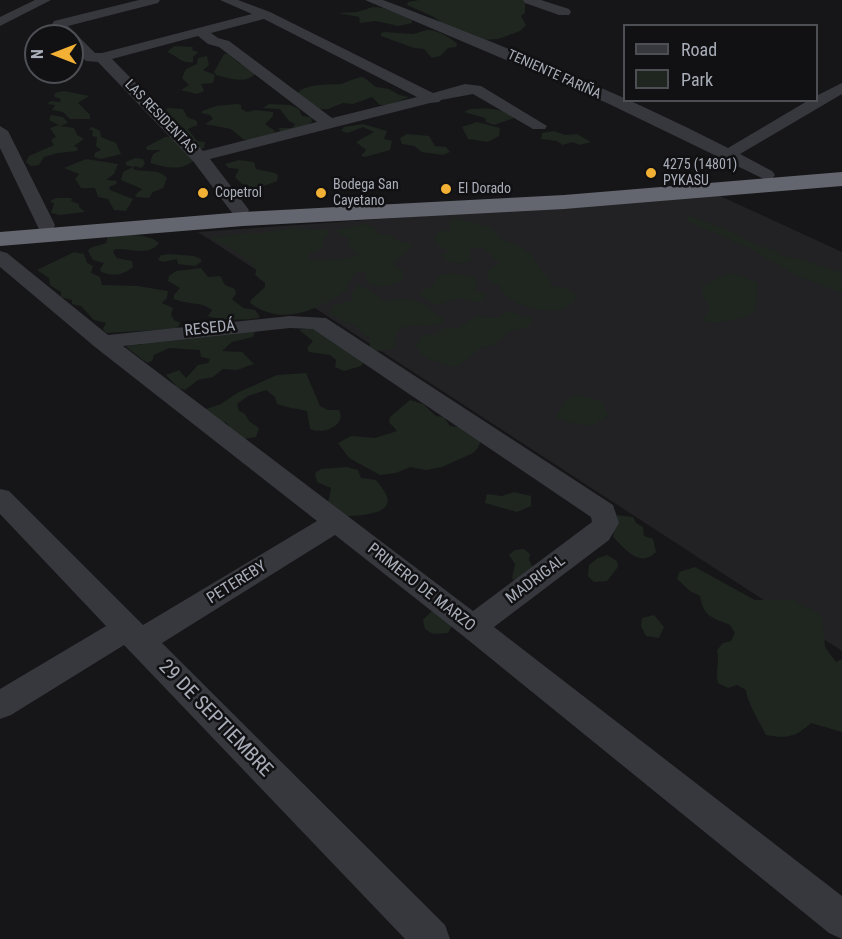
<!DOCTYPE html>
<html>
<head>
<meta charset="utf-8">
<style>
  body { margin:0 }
  #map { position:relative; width:842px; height:939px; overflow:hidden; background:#161618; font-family:"Roboto Condensed",sans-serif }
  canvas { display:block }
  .legend { position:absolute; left:623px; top:24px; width:195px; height:78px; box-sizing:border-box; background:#111113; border:2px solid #4d4f55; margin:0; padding:8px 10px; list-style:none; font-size:18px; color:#a8adb8 }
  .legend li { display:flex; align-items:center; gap:12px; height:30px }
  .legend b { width:30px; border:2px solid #4d4f55 }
  .north { position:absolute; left:24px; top:24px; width:60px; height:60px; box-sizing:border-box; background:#111113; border:2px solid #4d4f55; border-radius:50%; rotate:270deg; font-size:16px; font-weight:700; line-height:24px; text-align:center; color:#a8adb8 }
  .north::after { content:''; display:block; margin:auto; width:21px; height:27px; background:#f2b134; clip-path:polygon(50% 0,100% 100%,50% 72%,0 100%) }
</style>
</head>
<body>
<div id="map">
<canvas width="842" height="939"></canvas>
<ul class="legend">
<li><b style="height:8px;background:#37383d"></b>Road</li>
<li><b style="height:16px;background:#1e261f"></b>Park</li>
</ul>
<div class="north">N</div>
</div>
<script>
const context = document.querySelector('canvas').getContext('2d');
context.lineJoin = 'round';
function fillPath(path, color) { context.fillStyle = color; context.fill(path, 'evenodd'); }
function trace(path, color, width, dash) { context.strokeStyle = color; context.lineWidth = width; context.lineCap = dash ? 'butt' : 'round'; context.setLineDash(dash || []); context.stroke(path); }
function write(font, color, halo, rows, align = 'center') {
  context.font = font + ' "Roboto Condensed",sans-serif'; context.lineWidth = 5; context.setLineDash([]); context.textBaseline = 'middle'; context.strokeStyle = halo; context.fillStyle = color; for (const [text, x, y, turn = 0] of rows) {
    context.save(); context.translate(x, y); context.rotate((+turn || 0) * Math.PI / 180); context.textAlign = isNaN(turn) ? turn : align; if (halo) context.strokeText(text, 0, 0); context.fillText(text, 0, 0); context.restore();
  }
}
const built = new Path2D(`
  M718 195 842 252V651L198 232Z`);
const green = new Path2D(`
  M419 0H525V13L521 16 526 25 520 31 498 39 482 40 446 26 434 17 407 5 408 2Z
  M373 7C388 7 398 14 412 20V23L398 26 376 21 360 23 359 17 338 13 357 12Z
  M427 30C436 29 450 37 457 44L456 47 448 48 440 56 432 58 424 49 414 48 381 36V33L385 32 413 34Z
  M174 46 193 47 192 50 198 52 193 57V62C180 64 177 55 167 52Z
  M224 54H228L240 64 242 63 256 73C246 85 229 78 216 75L214 72Z
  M207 56 209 65 203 70 215 75 213 83 201 84 204 91 197 94 181 90 189 85 182 78 186 69 197 64 198 58Z
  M363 77 376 87 389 89 399 95 409 97 390 105H380L372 97 353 104 343 103 328 109H317L297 93C309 83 326 85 340 84 346 83 353 78 363 77Z
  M65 91 89 96 78 103 90 115V119H70L63 112 52 110 55 105 47 104 51 101 60 102 61 99 55 97 54 95 57 92Z
  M238 104 241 105V109L247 112 255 110 273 112V116L265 124 275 131 274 133 252 141 243 139 231 129 205 124 213 119 210 115 201 113 202 111 216 106Z
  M269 104 290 105 299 109 302 116 311 117 312 122 302 129 280 132 279 128H292L295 124 289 121 280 109 263 108Z
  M168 108 183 109 187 117 197 121V125L188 129 197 141 205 142 204 148 199 149 183 134 185 129 172 121 175 118 167 116 164 113Z
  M470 109C484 108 503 107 514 118L494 125 486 122 485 118 464 112Z
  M51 115 63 117 68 123 60 126 74 128 77 135 84 139 74 146 78 148 77 151 58 153 44 157 39 165 31 166 26 162 29 156 54 145 51 140 56 137 50 128 59 125 49 120Z
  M477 122 500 128 499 136 488 142 468 139 462 127Z
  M363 124 387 131 384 139 392 141 390 150 365 157 361 156 366 150 356 142 374 132 363 127 348 133 341 131 344 127Z
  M92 127 100 131 101 137 116 143 121 154 101 159 94 157 95 153 101 150 96 146 97 137 92 136 93 131 89 129Z
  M554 131 565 135 577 134 591 142 579 145 573 142 562 145 557 141 541 139 542 133Z
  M407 134 429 136 435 146 446 147 450 152 443 155 422 152 414 146 402 144 400 138Z
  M165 137H171L194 160C183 172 163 167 150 163L153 154 161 150H147L146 147Z
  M135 158 143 159 145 164 141 168 134 166 133 169C145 173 158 168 167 178L163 188 153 192 149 198 136 197 135 195 142 189 121 180 123 172 133 167 126 165V162Z
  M86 159 118 164 114 174 106 180 117 181 116 184 109 187 110 190 133 199 126 211 114 210 108 199 98 197 95 188H81L75 179 79 174 64 168Z
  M239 160 254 162 256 169 275 173 278 175 277 181C257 188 251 195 235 177L239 169 229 168 225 164Z
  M56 198H72L71 201 79 204V207L85 212 60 215 51 213 54 204 50 201Z
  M688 215 726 229 756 245 775 250 783 256 807 261 842 273V293L797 276 753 250 687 221Z
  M454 218 491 227 501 239 522 247 523 250 533 254C535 268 549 274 552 286L565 288 575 294C576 300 574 301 569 306 557 317 524 308 511 299 501 293 504 286 490 282L487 271 499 263 484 248H473L470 251 471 261C459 265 451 264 441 256L449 251 440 247 433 238 439 232 450 230V220Z
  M364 224 374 227 379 234 391 235 395 240 412 244V247L394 262V266L403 271V279C392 285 380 290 368 283L365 272C349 271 352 281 345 292 315 310 283 327 250 303L251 300 265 287V283L255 275 257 268 235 251 210 238 248 233H266L290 228 326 230 331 231 323 241V247L309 254 308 258C315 263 351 259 359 255L347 245 351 239 337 233V230Z
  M108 235C123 235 148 233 159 243 149 257 130 248 115 249L113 252 117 258 132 261 133 267C122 276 113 276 101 272L100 269 104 263 93 260 88 251 90 248 106 243Z
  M74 252 84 254 87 263 93 266 91 273 100 277 102 285 138 286 168 291 167 298 162 303 173 308 171 315 175 321 180 322 179 326 174 329 106 333 103 329 106 323 94 320 81 306 72 304V300L61 297V292L50 285 49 278 37 270Z
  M170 254 194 256 201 259V262L195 266 178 264 177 259 163 262 158 260 161 255Z
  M201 268 208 277 220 276 225 285 235 289 236 294 232 299 243 308 255 310 260 317C253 321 214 320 208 316L212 310C201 301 187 305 174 299V295L180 288 168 281 169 276 176 271Z
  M453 273 478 278 474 291 487 294 483 301C475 304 471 300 463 299 445 297 440 315 421 295V292C423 289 427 289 430 287 442 280 429 274 453 273Z
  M728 273C738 272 748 280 758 282L755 311C749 318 715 325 706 322L703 318 709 312V304L701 296 703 290 702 284 710 285 709 282Z
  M357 286C370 286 376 298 386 302 396 296 419 299 428 307 434 313 434 315 443 317L444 321C429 331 412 319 397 331L394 347C386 352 378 352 370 348V338L362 333 356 325 344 322 329 313 333 306 352 300V292Z
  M506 311C515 312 521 318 530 317L533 321 527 327 509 332 494 345 481 348 459 365 452 367 426 358 416 347 421 335H435L444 328H458L478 316 498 318Z
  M312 327 366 360 361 366 344 371 335 367 336 360 330 355 309 352 307 348 313 341 299 330Z
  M255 331 253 337 232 342 222 351 242 352 254 364 237 370 223 369 213 377 198 380 185 390 178 388 166 375 179 370 186 378 198 365 208 363 210 359 201 357 200 350 169 348 154 355 152 361 147 363 126 347 135 342 140 345 147 340Z
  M306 373 320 406 328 410H339C347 426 322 435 310 429L307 411C299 409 284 407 277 404L275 397 266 390 248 396 237 404 239 411 245 414 249 421 259 428 256 437 243 439 232 432 227 423 216 420 203 410 221 404 237 393 277 375Z
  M580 395 602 402 608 416 592 426C581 423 566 425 557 417 560 405 567 396 580 395Z
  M410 400 423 404 436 416 444 417 450 426 466 428 481 440 478 448 473 453 442 467 426 470 410 467 396 473 380 475 349 458 338 443 351 436 375 438 397 431 389 422 390 417Z
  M347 467 358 470 361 478 376 480C380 485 385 491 387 497 393 515 356 516 345 516L328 503 331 488 317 482 315 473 321 469Z
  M514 492 531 496V506L517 512 485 503 487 494 502 496Z
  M617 515 633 517 636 523 643 527 644 536 653 539 656 552C639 569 625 548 613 537Z
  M524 549 530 554 529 560 534 570 514 581 512 578 515 564 509 555 515 550Z
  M607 555 617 561 618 567 607 581 594 582 588 576 589 565 598 558Z
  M695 567 755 600H793L822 615 825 647 836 662 842 659V732L811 723C796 737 787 739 766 735 760 722 747 703 746 690L737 685 728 688 718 683C715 671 720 661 717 650L723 643 731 641 735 633 730 625C712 617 704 618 700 596L690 591 677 579 679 572Z
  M432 611 452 626 448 633 433 634 425 629 423 620Z
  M654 615 664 627 659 638 646 636 641 626 642 618Z`);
const minor = new Path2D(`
  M35 0H51L0 26V17Z
  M139 0H160L158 3 68 26 95 53H102L252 14 220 0H238L270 12 433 93 465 84 481 86 547 126 545 129H533L473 94 441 100 439 102 430 103 210 159 249 210 247 214H233L193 161 98 62 86 61 72 46V36H63L52 24 54 21ZM264 19 417 97 332 118 229 41 218 38 211 33ZM198 36 208 44 219 47 317 122 203 151 112 59Z
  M365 0H383C500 44 617 91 728 148L809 100H816V96L842 83V94L740 154 772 171 775 175 772 179 766 180 607 103Z
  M523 0H541L569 9 571 12 569 15H559L525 3Z
  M0 126 8 131 55 225 53 229H39L37 225 0 148Z
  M0 251 7 253 108 335 290 316 326 318 613 505 619 523 609 540 494 627 842 896V939L829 933 462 635 335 535 162 643 445 925 450 939H405L124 645 11 715 0 719V689L106 626 0 514V489L9 491 143 625 317 521 95 347 0 267ZM290 328 313 329 591 517 592 522 473 611 123 346Z`);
const highway = new Path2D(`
  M842 172V186L564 209 243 226 0 246V232L243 212 564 195Z`);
const markers = [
  [651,173,6,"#f2b134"],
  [446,189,6,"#f2b134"],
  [203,193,6,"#f2b134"],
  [321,193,6,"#f2b134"]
];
const farStreetnames = [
  ["TENIENTE FARIÑA",554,75,24],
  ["LAS RESIDENTAS",160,117,46]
];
const farPoinames = [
  ["4275 (14801)",663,165],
  ["PYKASU",663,181],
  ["Bodega San",333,185],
  ["Cayetano",333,201],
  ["El Dorado",458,189],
  ["Copetrol",215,193]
];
const streetNames = [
  ["RESEDÁ",210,329,-6],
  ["MADRIGAL",536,580,-37],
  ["PETEREBY",237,583,-32],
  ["PRIMERO DE MARZO",421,588,38]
];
const nearStreetnames = [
  ["29 DE SEPTIEMBRE",215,719,46]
];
fillPath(built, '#222225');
fillPath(green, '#1e261f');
fillPath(minor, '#37383d');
fillPath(highway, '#63666e');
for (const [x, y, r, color] of markers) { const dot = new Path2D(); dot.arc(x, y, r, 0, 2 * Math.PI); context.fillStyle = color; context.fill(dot); trace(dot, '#111113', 2); }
write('14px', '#a8adb8', '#111113', farStreetnames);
write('14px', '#a8adb8', '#111113', farPoinames, 'left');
write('16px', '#a8adb8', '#111113', streetNames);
write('20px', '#a8adb8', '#111113', nearStreetnames);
</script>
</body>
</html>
